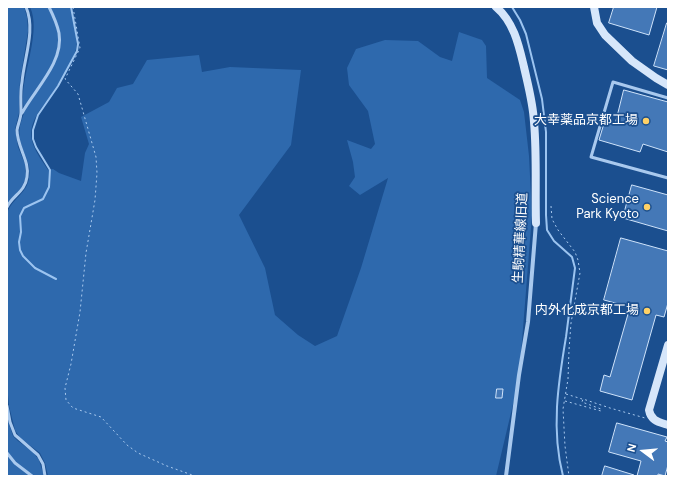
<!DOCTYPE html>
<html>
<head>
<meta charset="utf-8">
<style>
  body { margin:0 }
  #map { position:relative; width:675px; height:483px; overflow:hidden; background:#1b4f8f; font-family:"DM Sans",sans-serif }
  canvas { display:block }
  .frame { position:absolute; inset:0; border:8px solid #fff; pointer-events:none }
  .north { position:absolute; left:623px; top:431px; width:40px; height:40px; -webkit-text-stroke:3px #1b4f8f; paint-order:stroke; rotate:286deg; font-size:11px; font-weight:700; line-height:16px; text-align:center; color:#fff }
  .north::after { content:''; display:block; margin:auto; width:14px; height:18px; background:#fff; clip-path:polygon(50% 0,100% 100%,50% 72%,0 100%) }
</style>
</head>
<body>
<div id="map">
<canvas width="675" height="483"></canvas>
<div class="frame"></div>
<div class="north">N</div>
</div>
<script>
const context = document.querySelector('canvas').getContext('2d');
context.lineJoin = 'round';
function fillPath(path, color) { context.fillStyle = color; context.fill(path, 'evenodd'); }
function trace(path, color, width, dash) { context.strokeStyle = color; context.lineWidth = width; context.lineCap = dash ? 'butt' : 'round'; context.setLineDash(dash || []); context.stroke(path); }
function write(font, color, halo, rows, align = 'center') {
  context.font = font + ' "DM Sans","Noto Sans JP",sans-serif'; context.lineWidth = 3.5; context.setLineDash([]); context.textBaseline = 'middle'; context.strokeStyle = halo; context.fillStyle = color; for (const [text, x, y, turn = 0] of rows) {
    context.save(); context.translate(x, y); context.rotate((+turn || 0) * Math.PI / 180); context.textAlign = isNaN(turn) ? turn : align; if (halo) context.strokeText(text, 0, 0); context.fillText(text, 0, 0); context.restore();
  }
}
const green = new Path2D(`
  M7 7H24L27 17 28 31 20 81 19 95V113L15 129 18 147 25 164 26 177 21 189 7 203Z
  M30 7H70C72 18 79 39 76 49 73 61 60 82 53 92 42 109 26 122 33 144 36 153 43 162 48 170L53 169 59 173 81 181 85 153 89 144 81 117 109 102 117 88 133 84 147 60 199 55 202 72 230 67 301 70 291 145 239 215 265 268 275 315 298 335 315 346 337 336 361 268 388 178 360 195 349 186 355 177 353 162 347 140 371 149 375 144 368 111 349 85 347 68 356 49 385 40 418 41 440 57 452 61 459 32 482 40 486 46 487 78 520 100 524 112 529 156 532 215 519 379 496 476H48L45 463 40 453 20 438 15 430 9 406 7 384V214C11 199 27 194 29 178 32 164 23 154 20 140 19 134 19 128 21 122 22 119 23 116 24 113 24 107 22 101 23 95 24 69 41 30 30 7Z
  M7 418 13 436 18 441 33 452 39 460 44 476H7Z`);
const stream = new Path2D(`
  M512 7 520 20 526 34 542 99 546 132V215L547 230 554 241 572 257 575 268C572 291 569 314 566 337 558 384 551 430 563 476
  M56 279 35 268 23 256 20 250 19 242 21 232 20 216 24 208 43 199 49 187 50 170 36 147 33 139V130L38 115 58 86 77 51 78 44 71 7`);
const building = new Path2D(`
  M614 7H657L649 35 609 23Z
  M667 23H668V70L654 66Z
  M624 90 668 102V152L643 144 640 152 599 140 605 120 615 123Z
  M632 185 668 195V231L623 218Z
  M621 238 668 251V303L664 317 656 315 632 400 600 391 604 375 610 377 630 307 604 300Z
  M497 389H503L502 398H496Z
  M617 423 667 437 665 441 668 442V465L665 476 658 474V476H637L641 461 609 452Z
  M605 466 634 475V476H602Z`);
const path = new Path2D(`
  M73 7 80 48 65 79 78 94 96 157 97 173 95 200 86 253 80 312 71 364 65 388 66 400 73 408 101 417 127 445 138 453 167 466 195 476
  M551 206 552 219 558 230 575 252 578 260 580 273 571 323 569 350 568 379 563 409 565 446 569 476
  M566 394 582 399
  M565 401 601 411V409L582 402 583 399 610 408 645 418`);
const lane = new Path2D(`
  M668 98 613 82 591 157 668 178
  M22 113C35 89 64 62 59 33 57 24 53 15 49 7
  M7 207C13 195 25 192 27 177 30 161 17 147 17 130 18 124 21 118 21 112 21 102 20 92 22 82 24 58 36 30 26 7
  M7 406 10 422 15 435 38 455 43 464 45 476
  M7 453 15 463 32 476`);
const street = new Path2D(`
  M506 476 519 375 528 322 536 223`);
const secondary = new Path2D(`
  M496 7C514 22 519 46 524 67 528 85 533 103 534 122 537 155 535 189 536 223
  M594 7 597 23 605 35 632 61 656 78 668 85
  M668 345 649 410C651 421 659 422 668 425`);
const markers = [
  [646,121,4,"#ffd166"],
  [647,207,4,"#ffd166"],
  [647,311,4,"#ffd166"]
];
const poiNames = [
  ["大幸薬品京都工場",638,121],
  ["Science",639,200],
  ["Park Kyoto",639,215],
  ["内外化成京都工場",639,311]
];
const streetNames = [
  ["生駒精華線旧道",521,238,-87]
];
fillPath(green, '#2e69ad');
trace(stream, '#9cc4f0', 2);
fillPath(building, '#4478b7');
trace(building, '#cfe3fa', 1);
trace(path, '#a9c9ee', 1, [2, 3]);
trace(lane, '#a9c9ee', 3);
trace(street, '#a9c9ee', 4);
trace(secondary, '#d6e6fa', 8);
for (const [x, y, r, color] of markers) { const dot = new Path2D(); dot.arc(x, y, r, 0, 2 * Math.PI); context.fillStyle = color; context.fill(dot); trace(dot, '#1b4f8f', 1.5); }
write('13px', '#fff', '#1b4f8f', poiNames, 'right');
write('13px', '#fff', '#1b4f8f', streetNames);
</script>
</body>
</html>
